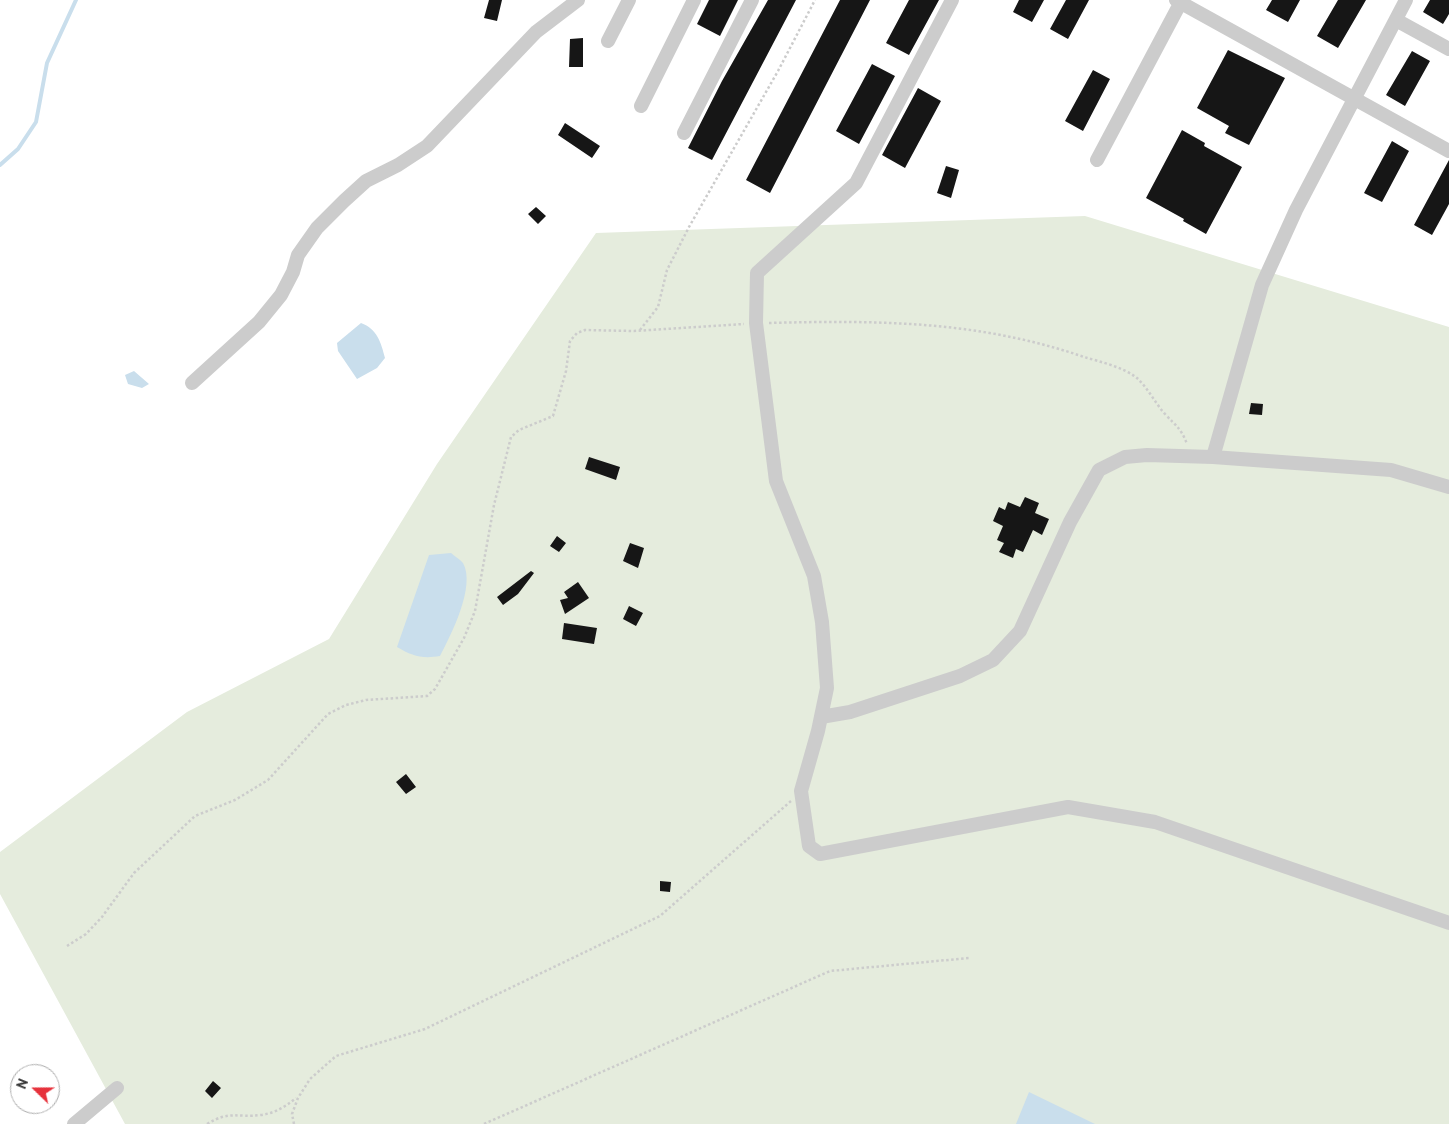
<!DOCTYPE html>
<html>
<head>
<meta charset="utf-8">
<style>
  body { margin:0 }
  #map { position:relative; width:1449px; height:1124px; overflow:hidden; background:#fff; font-family:"PT Sans",sans-serif }
  canvas { display:block }
  .north { position:absolute; left:10px; top:1064px; width:50px; height:50px; box-sizing:border-box; background:#fff; border:1px solid #acacac; border-radius:50%; rotate:292deg; font-size:14px; font-weight:700; line-height:20px; text-align:center; color:#2f2f2f }
  .north::after { content:''; display:block; margin:auto; width:18px; height:22px; background:#e6323c; clip-path:polygon(50% 0,100% 100%,50% 72%,0 100%) }
</style>
</head>
<body>
<div id="map">
<canvas width="1449" height="1124"></canvas>
<div class="north">N</div>
</div>
<script>
const context = document.querySelector('canvas').getContext('2d');
context.lineJoin = 'round';
function fillPath(path, color) { context.fillStyle = color; context.fill(path, 'evenodd'); }
function trace(path, color, width, dash) { context.strokeStyle = color; context.lineWidth = width; context.lineCap = dash ? 'butt' : 'round'; context.setLineDash(dash || []); context.stroke(path); }
const green = new Path2D(`
  M1085 216 1449 327V1124H125L0 894V852L187 712 329 639 437 464 596 233Z`);
const water = new Path2D(`
  M361 323C377 329 381 342 385 358L377 368 357 379 338 351 337 343Z
  M134 371 149 384 142 388 128 384 125 375Z
  M451 553C454 556 460 559 463 563 476 586 451 635 440 656 422 659 412 656 397 647L429 555Z
  M1029 1092 1095 1124H1016Z`);
const stream = new Path2D(`
  M0 165 18 149 36 122 47 63 76 0`);
const building = new Path2D(`
  M489 0H502L497 21 484 18Z
  M709 0H738L720 36 697 24Z
  M768 0H796L712 160 688 148 722 81Z
  M840 0H870L770 193 746 180Z
  M909 0H939L909 55 886 43Z
  M1019 0H1044L1032 22 1013 12Z
  M1066 0H1089L1068 39 1050 29Z
  M1272 0H1300L1288 22 1266 10Z
  M1338 0H1366L1338 48 1317 36Z
  M1430 0H1449V14L1443 24 1423 12Z
  M583 38V67H569L570 39Z
  M1228 50 1285 78 1249 145 1225 133 1229 126 1197 108Z
  M1412 51 1430 61 1405 106 1386 95Z
  M872 64 895 76 859 144 836 131Z
  M1093 70 1110 79 1083 131 1065 121Z
  M918 88 941 101 905 168 882 155Z
  M565 123 600 146 592 158 558 135Z
  M1182 130 1205 143 1204 146 1242 167 1206 234 1183 221 1184 219 1146 198Z
  M1392 141 1409 151 1382 202 1364 193Z
  M1449 160V204L1432 235 1414 225Z
  M946 166 959 170 951 198 937 193Z
  M536 207 546 216 538 224 528 214Z
  M1251 403 1263 404 1262 415 1249 414Z
  M589 457 620 467 616 480 585 469Z
  M1025 497 1039 503 1035 513 1049 519 1042 535 1033 530 1023 552 1016 549 1013 558 999 552 1004 543 997 540 1003 526 993 521 999 507 1005 510 1008 502 1020 507Z
  M557 536 566 543 559 552 550 546Z
  M630 543 644 548 638 568 623 561Z
  M531 571 534 573 518 594 503 605 497 597Z
  M578 582 589 598 565 614 560 600 568 598 564 592Z
  M629 606 643 613 636 626 623 619Z
  M564 623 597 628 594 644 562 639Z
  M406 774 416 787 406 794 396 782Z
  M660 881 671 882 670 892 660 891Z
  M213 1081 221 1088 212 1098 205 1091Z`);
const path = new Path2D(`
  M769 323C879 320 980 321 1084 357 1101 362 1123 367 1137 378 1148 388 1155 403 1165 414 1176 426 1181 428 1187 444
  M640 330 658 307 667 270 689 227 778 71 815 0
  M67 946 86 934 102 917 134 873 195 816 235 800 268 780 328 714 346 705 366 700 427 696 435 689 464 638 475 611 494 505 511 437 519 430 553 416 566 371 570 341 577 333 585 330 634 331 744 324
  M207 1124C230 1110 237 1118 261 1115 275 1113 285 1107 296 1098
  M294 1124 292 1114 298 1098 310 1079 336 1056 425 1029 660 916 791 801
  M484 1124 830 971 969 958`);
const minor = new Path2D(`
  M952 0 856 183 757 273 756 323 776 481 814 576 822 622 827 688 818 731 801 791 809 846 820 854 1068 807 1155 822 1449 923
  M1176 0 1449 151
  M1396 20 1449 49
  M608 41 629 0
  M641 106 694 0
  M684 133 752 0
  M1097 160 1182 0
  M192 383 259 322 281 295 293 272 298 255 317 228 344 201 366 181 398 165 427 146 536 32 578 0
  M1213 457 1262 285 1296 210 1406 0
  M821 717 850 712 960 676 993 660 1020 631 1070 522 1099 470 1125 457 1147 455 1213 457 1391 470 1449 487
  M74 1124 117 1088`);
fillPath(green, '#e5ecdd');
fillPath(water, '#c9deec');
trace(stream, '#c9deec', 4);
fillPath(building, '#161616');
trace(path, '#ccc', 2.5, [2.5, 2.5]);
trace(minor, '#ccc', 14);
</script>
</body>
</html>
